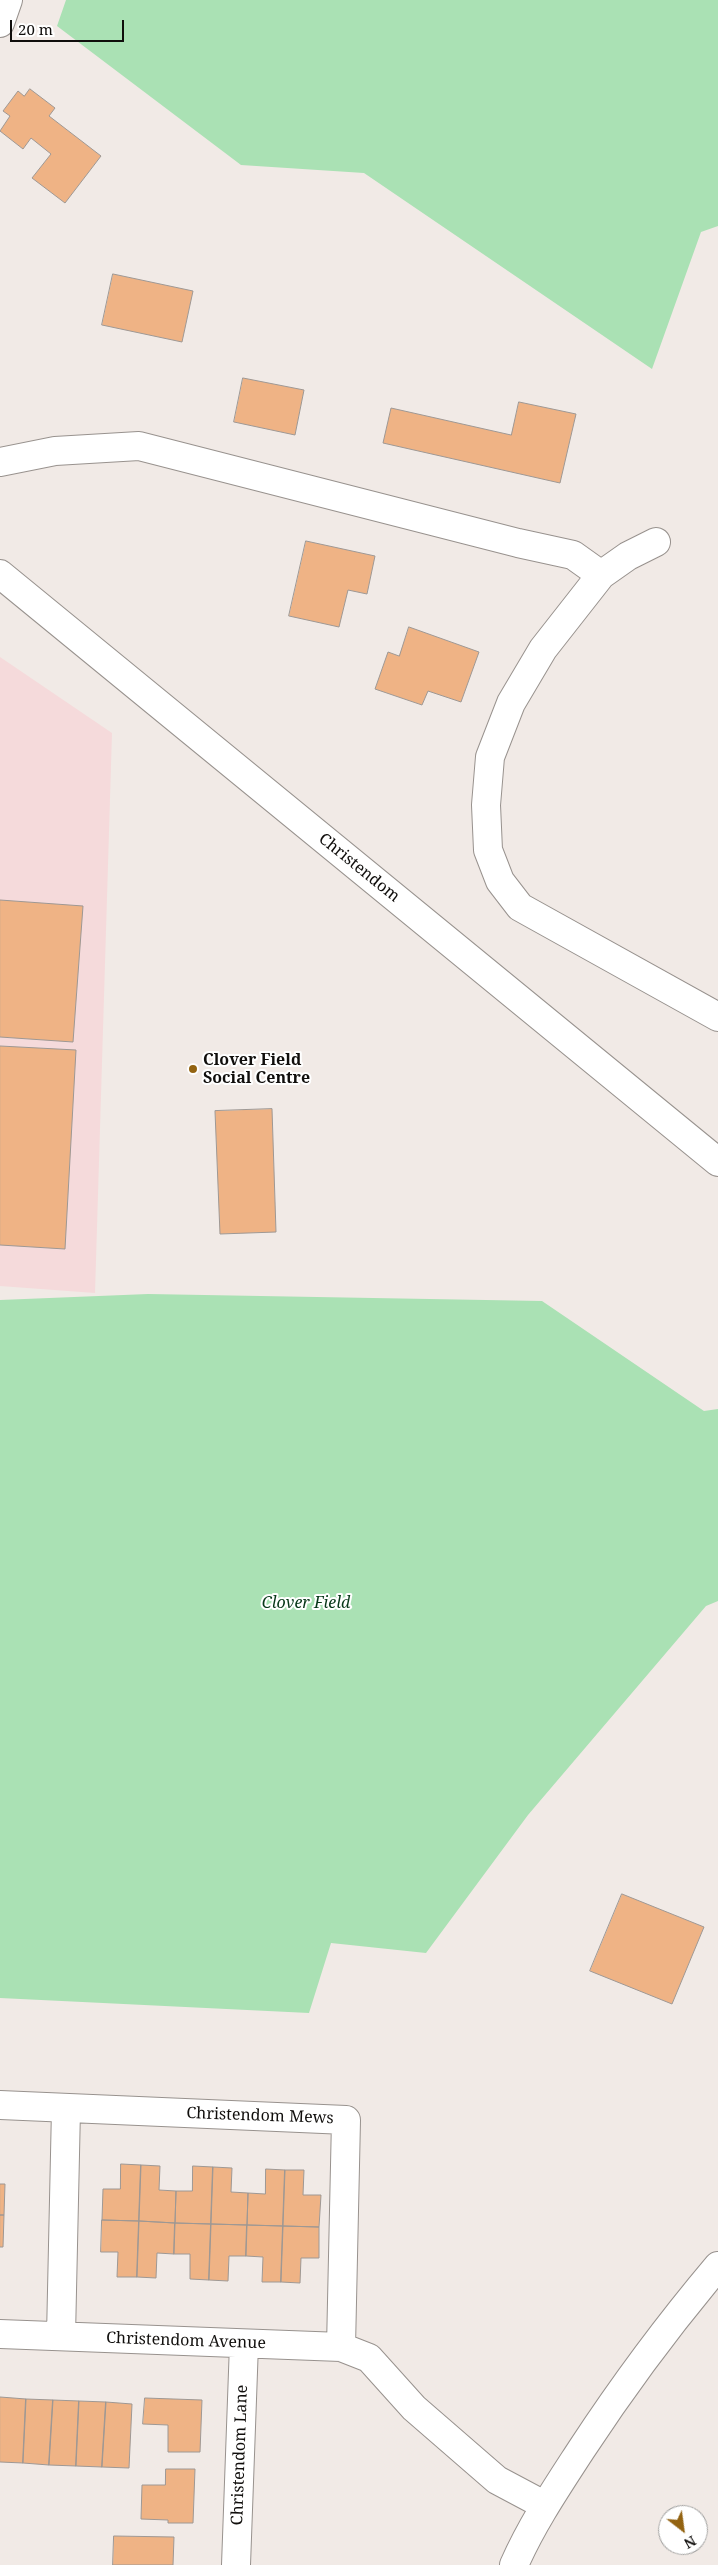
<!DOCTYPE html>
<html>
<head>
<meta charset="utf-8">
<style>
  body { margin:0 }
  #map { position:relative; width:718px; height:2565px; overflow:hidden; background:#f1eae6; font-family:"Noto Serif",serif }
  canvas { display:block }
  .north { position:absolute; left:658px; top:2505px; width:50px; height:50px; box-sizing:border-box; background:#fff; border:1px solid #9f9f9e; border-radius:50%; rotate:150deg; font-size:14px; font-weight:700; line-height:20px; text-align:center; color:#100e0c }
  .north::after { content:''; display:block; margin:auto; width:18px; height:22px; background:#936311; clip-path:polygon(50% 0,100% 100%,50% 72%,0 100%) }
  .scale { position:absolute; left:10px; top:20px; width:114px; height:22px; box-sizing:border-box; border:2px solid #100e0c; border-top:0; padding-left:6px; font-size:15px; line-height:18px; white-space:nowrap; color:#100e0c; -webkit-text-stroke:4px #fff; paint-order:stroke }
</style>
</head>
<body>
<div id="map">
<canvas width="718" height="2565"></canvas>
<div class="north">N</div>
<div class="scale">20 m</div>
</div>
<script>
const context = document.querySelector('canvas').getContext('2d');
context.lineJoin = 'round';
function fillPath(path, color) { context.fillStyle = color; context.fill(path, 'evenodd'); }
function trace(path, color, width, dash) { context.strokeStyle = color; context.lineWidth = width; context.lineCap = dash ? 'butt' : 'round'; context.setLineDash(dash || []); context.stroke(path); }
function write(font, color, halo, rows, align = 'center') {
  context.font = font + ' "Noto Serif",serif'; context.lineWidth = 4; context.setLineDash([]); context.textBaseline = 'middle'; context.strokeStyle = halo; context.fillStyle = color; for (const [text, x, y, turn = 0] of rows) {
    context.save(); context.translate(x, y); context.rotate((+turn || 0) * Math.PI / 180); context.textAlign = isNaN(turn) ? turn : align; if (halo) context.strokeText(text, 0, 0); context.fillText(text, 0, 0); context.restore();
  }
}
const industrial = new Path2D(`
  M0 657 112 733 95 1293 0 1286Z`);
const green = new Path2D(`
  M66 0H718V226L701 232 652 369 364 173 241 165 57 26Z
  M148 1294 542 1301 704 1411 718 1409V1601L706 1606 528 1815 426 1953 331 1943 309 2013 0 1998V1300Z`);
const building = new Path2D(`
  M30 89 55 108 49 116 101 156 65 203 32 178 51 154 31 138 23 149 0 131 10 116 3 111 18 91 24 96Z
  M113 274 193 291 182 342 102 325Z
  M243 378 304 390 295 435 234 422Z
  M519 402 576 414 560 483 383 443 391 408 511 435Z
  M306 541 375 556 367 594 348 590 339 627 289 616Z
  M409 627 479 652 461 702 428 691 422 705 375 689 388 652 399 656Z
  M0 900 83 906 73 1042 0 1037Z
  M0 1046 76 1050 65 1249 0 1245Z
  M272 1109 276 1232 220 1234 215 1111Z
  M622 1894 704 1927 672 2004 590 1971Z
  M121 2164 141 2165 139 2221 102 2220 103 2189H120Z
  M141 2165 160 2166 159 2190 176 2191 175 2223 139 2221Z
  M193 2166 213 2167 211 2224 175 2223 176 2191H192Z
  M213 2167 232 2168 231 2192 248 2193 247 2225 211 2224Z
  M266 2169 285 2170 283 2226 247 2225 248 2193 265 2194Z
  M285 2170H304L303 2195H321L319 2227 283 2226Z
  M0 2184H5L4 2215H0Z
  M0 2215H4L3 2247H0Z
  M102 2220 139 2221 137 2277H117L118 2252H101Z
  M139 2221 175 2223 174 2254 157 2253 156 2278 137 2277Z
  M175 2223 211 2224 209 2280 190 2279V2254H174Z
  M211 2224 247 2225 246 2256H229L228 2281 209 2280Z
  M247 2225 283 2226 281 2282H262L263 2257 246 2256Z
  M283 2226 319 2227V2258H301L300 2283 281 2282Z
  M0 2397 26 2399 23 2463 0 2462Z
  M145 2398 202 2400 200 2452H168V2425L143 2424Z
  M26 2399 53 2400 49 2465 23 2463Z
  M53 2400 79 2401 76 2466 49 2465Z
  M79 2401 106 2402 102 2467 76 2466Z
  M106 2402 132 2404 129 2468 102 2467Z
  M166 2469H195L193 2523H168V2520L141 2519 142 2485H165Z
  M114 2536 174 2537 173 2565H113Z`);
const street = new Path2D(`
  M0 23 8 0
  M0 462 55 451 139 446 518 543 573 555 601 575
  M656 542 628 556 601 575 543 649 511 703 490 757 486 805 488 850 500 881 520 907 718 1017
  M0 2105 346 2120 341 2347
  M0 2334 341 2347 369 2358 414 2408 497 2480 544 2505
  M61 2336 66 2109
  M236 2565 244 2344`);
const secondary = new Path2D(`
  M0 574 718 1162
  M514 2565C532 2524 557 2487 581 2450 623 2386 669 2324 718 2266`);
const markers = [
  [193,1069,5,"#936311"]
];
const streetNames = [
  ["Christendom",359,868,39],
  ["Christendom Mews",260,2116,2],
  ["Christendom Avenue",186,2341,2],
  ["Christendom Lane",240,2455,-88]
];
const poiNames = [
  ["Clover Field",203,1060],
  ["Social Centre",203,1078]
];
const parkNames = [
  ["Clover Field",306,1603]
];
fillPath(industrial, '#f5dadb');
fillPath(green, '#aae1b4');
fillPath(building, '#efb385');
trace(building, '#9e9894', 1);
trace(street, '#98928e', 30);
trace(secondary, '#98928e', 30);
trace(street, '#fff', 28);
trace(secondary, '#fff', 28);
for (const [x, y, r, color] of markers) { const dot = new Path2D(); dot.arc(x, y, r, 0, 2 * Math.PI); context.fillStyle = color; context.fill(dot); trace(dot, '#fff', 2); }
write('16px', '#100e0c', '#fff', streetNames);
write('bold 16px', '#100e0c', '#fff', poiNames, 'left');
write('italic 16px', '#073718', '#fff', parkNames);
</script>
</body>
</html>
